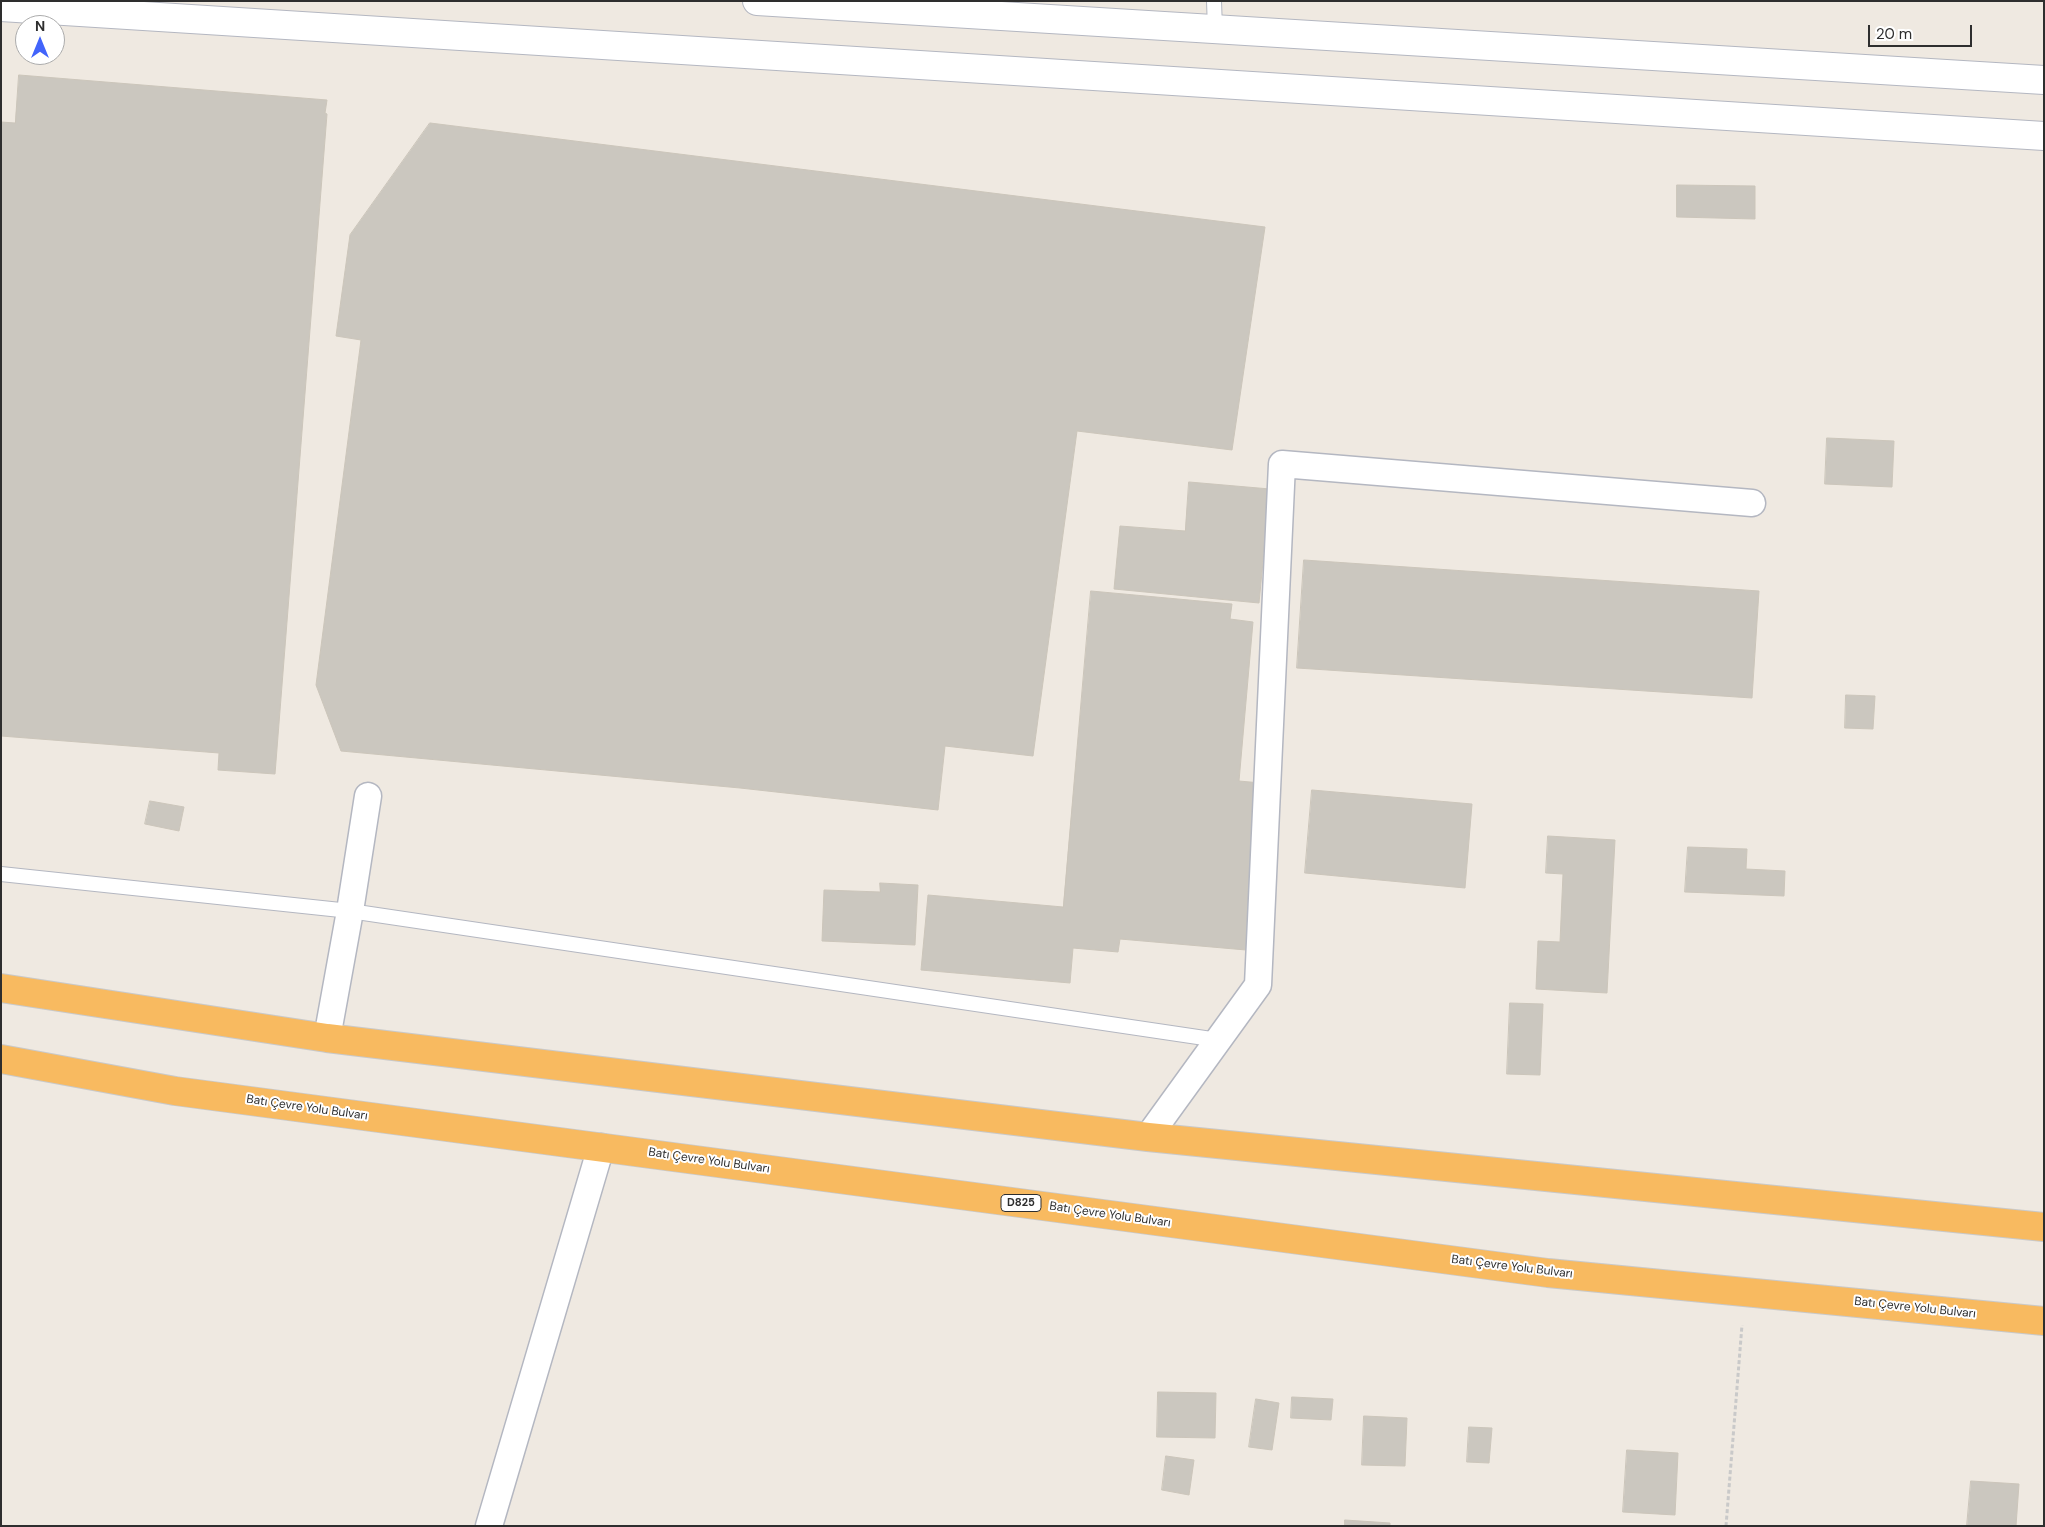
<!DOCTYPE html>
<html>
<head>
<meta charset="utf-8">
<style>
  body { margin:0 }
  #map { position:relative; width:2045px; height:1527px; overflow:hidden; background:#efe9e1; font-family:"DM Sans",sans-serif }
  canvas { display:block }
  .frame { position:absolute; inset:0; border:2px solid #2e2e2e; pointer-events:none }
  .north { position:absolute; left:15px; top:15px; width:50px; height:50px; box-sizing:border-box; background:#fff; border:1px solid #ababab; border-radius:50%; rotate:0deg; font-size:14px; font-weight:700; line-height:20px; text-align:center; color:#2e2e2e }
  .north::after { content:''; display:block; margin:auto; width:18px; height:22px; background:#4264fb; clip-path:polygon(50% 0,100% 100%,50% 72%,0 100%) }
  .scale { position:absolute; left:1868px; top:25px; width:104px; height:22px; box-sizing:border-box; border:2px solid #2e2e2e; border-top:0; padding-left:6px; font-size:15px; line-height:18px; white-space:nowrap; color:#2e2e2e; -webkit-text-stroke:4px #fff; paint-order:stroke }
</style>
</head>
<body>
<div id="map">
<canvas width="2045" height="1527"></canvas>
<div class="frame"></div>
<div class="north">N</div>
<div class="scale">20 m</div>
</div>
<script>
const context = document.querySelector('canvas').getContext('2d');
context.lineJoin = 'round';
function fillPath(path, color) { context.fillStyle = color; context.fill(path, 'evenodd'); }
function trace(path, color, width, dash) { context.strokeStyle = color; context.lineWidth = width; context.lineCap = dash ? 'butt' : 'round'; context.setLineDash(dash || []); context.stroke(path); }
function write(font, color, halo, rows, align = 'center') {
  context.font = font + ' "DM Sans",sans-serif'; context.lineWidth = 4; context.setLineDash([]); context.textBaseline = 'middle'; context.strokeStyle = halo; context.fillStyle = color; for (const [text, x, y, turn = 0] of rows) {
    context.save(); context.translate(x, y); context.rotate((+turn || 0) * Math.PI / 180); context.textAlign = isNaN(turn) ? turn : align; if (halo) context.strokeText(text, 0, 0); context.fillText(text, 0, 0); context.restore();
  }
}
const building = new Path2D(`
  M19 75 327 100 325 113 327 114 275 774 218 770 219 753 1 736V122L15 123Z
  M430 123 1265 227 1232 450 1077 431 1033 756 945 746 938 810 740 788 341 751 316 685 361 340 336 336 350 235Z
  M1677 185 1755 186V219L1677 217Z
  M1827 438 1894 441 1892 487 1825 484Z
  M1189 482 1270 489 1259 603 1114 589 1120 526 1185 531Z
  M1304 560 1759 591 1752 698 1297 668Z
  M1091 591 1232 604 1230 619 1253 622 1239 781 1261 783 1246 950 1120 939 1118 952 1073 948 1070 983 921 970 928 895 1063 907Z
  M1846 695 1875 696 1873 729 1845 728Z
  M1312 790 1472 804 1465 888 1305 873Z
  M150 801 184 807 179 831 145 824Z
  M1548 836 1615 840 1607 993 1536 989 1538 941 1560 942 1563 874 1546 873Z
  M1688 847 1747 849 1746 869 1785 871 1784 896 1685 892Z
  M880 883 918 885 915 945 822 941 824 890 880 892Z
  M1510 1003 1543 1004 1540 1075 1507 1074Z
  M1158 1392 1216 1393 1215 1438 1157 1437Z
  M1292 1397 1333 1399 1331 1420 1291 1418Z
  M1256 1399 1279 1403 1272 1450 1249 1447Z
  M1364 1416 1407 1418 1405 1466 1362 1465Z
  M1469 1427 1492 1428 1489 1463 1467 1462Z
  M1627 1450 1678 1453 1675 1515 1623 1512Z
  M1166 1456 1194 1460 1189 1495 1162 1490Z
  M1971 1481 2019 1484 2016 1526H1967Z
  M1345 1520 1390 1523V1526H1345Z`);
const path = new Path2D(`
  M1726 1526 1742 1325`);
const service = new Path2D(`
  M1214 1 1215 29
  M1 874 350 911 1218 1040`);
const minor = new Path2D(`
  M327 1038 350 911 368 796
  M1148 1137 1258 985 1282 464 1752 503
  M489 1526 601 1147`);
const secondary = new Path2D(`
  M757 1 2044 80
  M1 7 2044 136`);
const trunk = new Path2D(`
  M1 988 327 1038 1148 1137 2044 1227
  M1 1059 175 1091 1548 1273 2044 1321`);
const shields = [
  [1021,1203,40]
];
const shieldNames = [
  ["D825",1021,1203]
];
const streetNames = [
  ["Batı Çevre Yolu Bulvarı",307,1108,8],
  ["Batı Çevre Yolu Bulvarı",709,1161,8],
  ["Batı Çevre Yolu Bulvarı",1110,1215,8],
  ["Batı Çevre Yolu Bulvarı",1512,1267,7],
  ["Batı Çevre Yolu Bulvarı",1915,1308,6]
];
fillPath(building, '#cbc7bf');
trace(building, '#cbc5ba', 1);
trace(service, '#b4b7c1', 16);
trace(minor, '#b4b7c1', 29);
trace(secondary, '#b4b7c1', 30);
trace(trunk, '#c9c9c9', 30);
trace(path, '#c9c9c9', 3, [4, 2.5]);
trace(service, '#fff', 14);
trace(minor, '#fff', 26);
trace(secondary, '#fff', 28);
trace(trunk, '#f8ba60', 28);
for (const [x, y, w] of shields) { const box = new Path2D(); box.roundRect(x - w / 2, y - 8.5, w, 17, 4); context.fillStyle = '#fff'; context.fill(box); trace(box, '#2e2e2e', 1); }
write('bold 11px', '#2e2e2e', null, shieldNames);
write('12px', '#2e2e2e', '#fff', streetNames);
</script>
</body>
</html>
